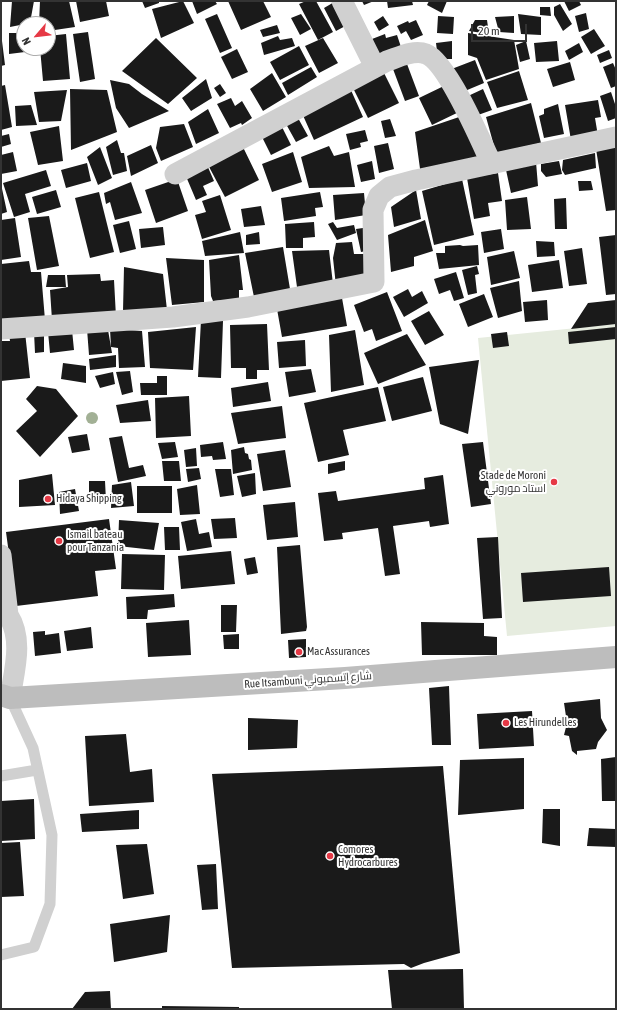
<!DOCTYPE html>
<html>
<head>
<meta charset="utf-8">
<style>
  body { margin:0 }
  #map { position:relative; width:617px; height:1010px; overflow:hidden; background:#fff; font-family:"Asap Condensed",sans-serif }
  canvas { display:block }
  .frame { position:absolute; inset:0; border:2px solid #333; pointer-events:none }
  .north { position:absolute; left:16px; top:16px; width:40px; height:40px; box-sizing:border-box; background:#fff; border:1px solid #adadad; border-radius:50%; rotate:242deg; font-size:11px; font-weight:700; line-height:16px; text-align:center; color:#333 }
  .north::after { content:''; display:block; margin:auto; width:14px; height:18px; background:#e63946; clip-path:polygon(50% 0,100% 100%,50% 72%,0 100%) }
  .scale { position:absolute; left:471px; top:24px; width:56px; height:18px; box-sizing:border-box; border:2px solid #333; border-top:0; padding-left:5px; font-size:12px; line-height:14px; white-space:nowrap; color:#333; -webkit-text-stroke:3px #fff; paint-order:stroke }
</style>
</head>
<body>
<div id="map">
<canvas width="617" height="1010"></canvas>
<div class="frame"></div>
<div class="north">N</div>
<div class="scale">20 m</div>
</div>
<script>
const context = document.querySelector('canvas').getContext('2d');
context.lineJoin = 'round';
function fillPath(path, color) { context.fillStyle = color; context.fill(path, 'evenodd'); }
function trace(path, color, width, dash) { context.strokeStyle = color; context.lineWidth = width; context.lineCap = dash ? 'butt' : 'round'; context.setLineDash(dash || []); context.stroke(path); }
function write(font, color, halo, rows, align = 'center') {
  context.font = font + ' "Asap Condensed",Cairo,sans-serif'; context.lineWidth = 4; context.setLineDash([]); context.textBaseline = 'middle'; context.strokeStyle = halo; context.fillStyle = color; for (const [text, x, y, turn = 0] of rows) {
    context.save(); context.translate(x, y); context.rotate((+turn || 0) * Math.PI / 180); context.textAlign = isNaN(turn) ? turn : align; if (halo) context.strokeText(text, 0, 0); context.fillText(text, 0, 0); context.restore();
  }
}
const green = new Path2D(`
  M616 324V626L507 636 478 338Z`);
const building = new Path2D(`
  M12 1H34L30 23 10 27Z
  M40 1H69L75 27 48 31V24H39Z
  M76 1H106L109 16 80 22Z
  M142 1H159V3L145 8Z
  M183 1 194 23 161 38 152 9Z
  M192 1H215L217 4 197 14Z
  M228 1H263L271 17 241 30Z
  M306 1H316L333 32 318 40 299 4Z
  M336 1 349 24 336 31 324 8Z
  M362 1H374L364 5Z
  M387 1H412L413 5 388 8Z
  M429 1H447L442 13 427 5Z
  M564 1H579L581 5 569 11Z
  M560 4 572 24 563 31 554 15V7Z
  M540 7H550L551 16 540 15Z
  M586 13 589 29 579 32 575 16Z
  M217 14 232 48 220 53 205 19Z
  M301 14 311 29 300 35 291 18Z
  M518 14 541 17V35L521 34Z
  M383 16 389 25 379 31 374 22Z
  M438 16 454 17 453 34 437 33Z
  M514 16V33L499 32 495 17Z
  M416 20 423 35 411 40 406 31 401 34 397 26 408 21 409 23Z
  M475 20H487L489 34 469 31Z
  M277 25 280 33 263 37 260 30Z
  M594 29 605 46 591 54 581 37Z
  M88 32 95 79 80 82 73 34Z
  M9 33H24V48H32L33 51 9 54Z
  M468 33 514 40 519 69 486 80 477 58 468 55Z
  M66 34 70 79 43 81 40 48H48V36Z
  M385 34 386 38 397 35 401 47 378 55 372 39Z
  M278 36 280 40 292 38 295 46 264 55 261 43Z
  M156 38 197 78 168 104 122 71Z
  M323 38 338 63 319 73 305 46Z
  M1 41H2L5 65 1 66Z
  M452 41V59H438L436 43Z
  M526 41 530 59 520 62 516 45Z
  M557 41 559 61 536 62 534 43Z
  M579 43 583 52 569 60 565 51Z
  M299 46 309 65 280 80 270 62Z
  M237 49 248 72 232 79 221 57Z
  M609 50 612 58 600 63 597 55Z
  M475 60 484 83 460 93 449 70Z
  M570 62 575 80 553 87 547 69Z
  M613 63 616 70V86L611 88 603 67Z
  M407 64 419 96 405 101 393 69Z
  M311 67 317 77 288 95 282 83Z
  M519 71 528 100 497 108 487 82Z
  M272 73 286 97 263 111 250 89Z
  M384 73 399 103 368 118 353 88Z
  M206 79 212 98 191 111 182 98Z
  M110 80 129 84 142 94 169 111 129 128 116 108Z
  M220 84 226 93 220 97 214 88Z
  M448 84 461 111 432 125 419 98Z
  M5 85 12 127 1 130V86Z
  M350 88 363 117 314 140 301 111Z
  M70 89 107 90 117 132 71 150Z
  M483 89 492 110 478 115 468 96Z
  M67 90 61 121 39 122 34 92Z
  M611 92 616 107V118L608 121 600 96Z
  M231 98 235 106 242 101 252 118 242 125 241 123 230 128 217 104Z
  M598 100 601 117 595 118 598 136 571 140 565 105Z
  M531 103 541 143 496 153 486 117Z
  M558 104 564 134 544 138 539 116 544 114V109Z
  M31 105 37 125 16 126 15 106Z
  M208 109 219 133 196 144 188 122Z
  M465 115 480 162 421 176 415 132Z
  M298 118 308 136 296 142 286 124Z
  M390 119 396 136 385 138 381 121Z
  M184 124 193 147 161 161 156 148 160 127Z
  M281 125 291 145 271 155 261 135Z
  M59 126 63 161 38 165 30 132Z
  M365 130 368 141 360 143 361 147 350 150 346 134Z
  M9 134 11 144 1 147V136Z
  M117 140 121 153H124L127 171 113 175 106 147Z
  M388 143 394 169 379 173 374 146Z
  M151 145 158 163 131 176 127 156Z
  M242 145 259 180 225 197 207 163Z
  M329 146 334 156 349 152 355 187 309 188 301 157Z
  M616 146V210L606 211 596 149Z
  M100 147 112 178 98 185 87 157Z
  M13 152 17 171 1 174V155Z
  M293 152 302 182 272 192 262 164Z
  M595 153 596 168 565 175 562 170 563 160Z
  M372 161 375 179 361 182 357 165Z
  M559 161 562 174 546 177 541 171V164Z
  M536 162 538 186 511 193 506 170Z
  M87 163 91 181 66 188 61 170Z
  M207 165 214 181 203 186 207 195 196 200 185 174Z
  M46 170 51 186 25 194 30 212 14 217 3 183Z
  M498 173 502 201 488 203 490 216 474 219 467 178Z
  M177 179 188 211 156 223 145 190Z
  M462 179 474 235 434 245 422 191Z
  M578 181H591L593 190 579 191Z
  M131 182 142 213 115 220 110 202 106 204 104 193Z
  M1 184 7 212 1 214Z
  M56 190 61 207 37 214 32 197Z
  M416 190 421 219 394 227 391 207Z
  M99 192 114 252 90 258 75 198Z
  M320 192 323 207 315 208 316 216 284 221 281 198Z
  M364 193 366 215 335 220 333 195Z
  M220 195 231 230 202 239 195 215 206 212 202 201Z
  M527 197 531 229 507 230 505 200Z
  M566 198 567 229H555L554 199Z
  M261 206 265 225 244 227 241 209Z
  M49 216 59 266 37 270 28 218Z
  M15 218 21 257 1 260V220Z
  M425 220 433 251 414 257V266L391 272 388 235Z
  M129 221 136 249 120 253 113 225Z
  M314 222 315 237 303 238V248H286L285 224Z
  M333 222 337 228 354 225 356 233 337 240 328 224Z
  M163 227 165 245 141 248 139 229Z
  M370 227 371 250 361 252 356 229Z
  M501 229 504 249 484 253 481 232Z
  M240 232 244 253 205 256 202 241Z
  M259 232 260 244 246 245V235Z
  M616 235V294L606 295 599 237Z
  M536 241 554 242 555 256 537 257Z
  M352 242 354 254H364L366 279 336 286 333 258 336 243Z
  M460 245 463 246 478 245 479 265 439 269 436 253H445V246Z
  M283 247 290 289 254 297 245 253Z
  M582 248 587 284 569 286 564 251Z
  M329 250 333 284 297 287 292 251Z
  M514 251 520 278 491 285 487 257Z
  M239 255 243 290H239V299L213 301 211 296 209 260Z
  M166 258 204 260V302L172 305Z
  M559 260 563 288 532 292 528 265Z
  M29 261 31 272H41L45 320 1 321V264Z
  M477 266 479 274 475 275 477 293 468 295 462 270Z
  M124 267 163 274 167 310 123 311Z
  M456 272 464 298 454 301 450 290 439 294 434 279Z
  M100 274 101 281 114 280 116 317 52 320 50 290 68 287 67 275Z
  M48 275H65L66 287H46Z
  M519 281 522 311 498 318 490 288Z
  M408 289 412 297 422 291 428 303 404 317 393 297Z
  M387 292 402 331 376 341 372 329 364 332 354 305Z
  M484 294 493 317 468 327 459 304Z
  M342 298 347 326 282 337 277 309Z
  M547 300 548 320 525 322 523 302Z
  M616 300V324L571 329 588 303Z
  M429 311 444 335 425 345 411 321Z
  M201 320 223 321 221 378 198 377Z
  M267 324 269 370H257V379H246V368H231L230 325Z
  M196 327 193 370 150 368 148 332Z
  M616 327V339L569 344 568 332Z
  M87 329 108 330 112 353 89 355Z
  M110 329 142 331 145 367 119 368 118 348 111 347Z
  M72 330 74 350 50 353 48 332Z
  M355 330 364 385 331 392 329 335Z
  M25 332 30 378 1 381V341H10L9 334Z
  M34 332H44V352L35 353Z
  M507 332 509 346 493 348 491 334Z
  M407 334 426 365 378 384 364 353Z
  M305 340 306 366 279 368 277 342Z
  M116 355V367L90 370 89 359Z
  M479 360 468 434 440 424 429 367Z
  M63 363 86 366V383L61 379Z
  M311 369 316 392 289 397 285 372Z
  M130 371 133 392 122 395 116 372Z
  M113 372 115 384 100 388 95 376Z
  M157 376H167V395H141L140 383H157Z
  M423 377 432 411 392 421 383 387Z
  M268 382 271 401 233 407 231 388Z
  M37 386 56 389 78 416 40 457 16 431 37 411 26 399Z
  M378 387 386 421 343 430 349 455 318 462 304 403Z
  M189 396 191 436 156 438 155 398Z
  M148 400 151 421 120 423 116 405Z
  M282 406 286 438 238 444 231 413Z
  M87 434 90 450 72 453 68 437Z
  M122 436 129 468 143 465 146 476 118 482 109 438Z
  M175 442 178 457 162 459 158 443Z
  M223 442 226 459 213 460 212 456 201 457 200 445Z
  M483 442 491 504 471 507 462 444Z
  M244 447 245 453 248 454 249 459 251 460 252 470 233 474 231 450Z
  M196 448 197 466 186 467 184 450Z
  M285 450 291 487 263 491 257 454Z
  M162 461H179L181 481H164Z
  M345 461V470L328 474V464Z
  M199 468 201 479 188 482 186 469Z
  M215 469H231L234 495 220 497Z
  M255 473 256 494 242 497 237 476Z
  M52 474 55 505 19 507V480Z
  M443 475 449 524 430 527 429 521 393 526 400 574 385 576 378 528 342 533 343 539 324 541 318 493 336 491 338 501 425 489 424 478Z
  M89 481H105L106 501 89 499Z
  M131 482 134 506 111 508 112 485Z
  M197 485 200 514 180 515 177 489Z
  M137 486H172V513H137Z
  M75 489 79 511 60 514 59 492Z
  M295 502 298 537 267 540 263 505Z
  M235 518 237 538 214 539 211 519Z
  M109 519 116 569 95 571 98 596 16 606 6 532Z
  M196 519 199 534 209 532 212 547 187 551 181 522Z
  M119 520 159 523 154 550 118 546Z
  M164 527H179L180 550H165Z
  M498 537 502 618 483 619 477 538Z
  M300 545 307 627 306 631 281 634 277 547Z
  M231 551 235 584 181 589 178 556Z
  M122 554 165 555 164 590 121 589Z
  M255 557 258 573 247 575 244 559Z
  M609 567 611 596 523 602 521 573Z
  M174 594 175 607 148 610 147 619H127L126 597Z
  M221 605H237L236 632H221Z
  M189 620 191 655 148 657 146 623Z
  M421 622 484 623V636L497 637V655H422Z
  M91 627 93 648 67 651 64 631Z
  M45 631V635L59 633 61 653 35 656 33 632Z
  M239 634V649H224L223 635Z
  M306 639V657L289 658 288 640Z
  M449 686 451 745H432L429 688Z
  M600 699 601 718 607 730 598 742 596 749 577 751V755L572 751 569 736 564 735 567 723 564 703Z
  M532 711 534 746 479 749 477 714Z
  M248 718 298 720 297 748 248 750Z
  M126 734 130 772 152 769 154 802 89 806 85 736Z
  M616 757V801H602L601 759Z
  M524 758V809L458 815 460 760Z
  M443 766 460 953 424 963 411 968 404 964 232 968 212 774Z
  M34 799 35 839 1 841V801Z
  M543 809H560V846L542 843Z
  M139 810V829L82 832 80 814Z
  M589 828 616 829V847L587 846Z
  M20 842 24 896 1 897V843Z
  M147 844 154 894 123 899 116 845Z
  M216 864 218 909 202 910 197 865Z
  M170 915 167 952 114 962 110 924Z
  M463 969 464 1009H392L388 970Z
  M110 991 111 1009H72L85 992Z
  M162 1006 239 1007V1009H162Z`);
const service = new Path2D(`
  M1 776 37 770
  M1 955 34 947 50 904 52 835 33 748 10 698`);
const minor = new Path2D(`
  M342 1 375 67
  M175 174 387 61C399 57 414 49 426 54 447 62 481 141 491 163
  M1 329 173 317 248 307 374 282 373 210 379 196 390 187 416 180 616 137
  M1 555 8 615C24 640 14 671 10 698`);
const secondary = new Path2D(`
  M1 695 10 698 345 678 616 657`);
const trees = [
  [92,418]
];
const markers = [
  [554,482,4,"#e63946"],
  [48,499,4,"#e63946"],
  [59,541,4,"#e63946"],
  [299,652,4,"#e63946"],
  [506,723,4,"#e63946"],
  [330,856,4,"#e63946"]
];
const poiNames = [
  ["Stade de Moroni",546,476,"right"],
  ["استاد موروني",546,489,"right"],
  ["Hidaya Shipping",56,499],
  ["Ismail bateau",67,535],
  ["pour Tanzania",67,548],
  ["Mac Assurances",307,652],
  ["Les Hirundelles",514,723],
  ["Comores",338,850],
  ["Hydrocarbures",338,863]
];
const streetNames = [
  ["Rue Itsambuni شارع إتسمبوني",308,680,-4]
];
fillPath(green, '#e6ecdf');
fillPath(building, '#1a1a1a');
trace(service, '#d0d0d0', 11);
trace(minor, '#d0d0d0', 21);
trace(secondary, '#bdbdbd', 22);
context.fillStyle = '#a2b095';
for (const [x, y] of trees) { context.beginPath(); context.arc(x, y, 6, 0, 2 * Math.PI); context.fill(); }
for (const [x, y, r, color] of markers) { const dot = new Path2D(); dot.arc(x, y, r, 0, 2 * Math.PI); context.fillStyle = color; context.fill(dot); trace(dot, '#fff', 1.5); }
write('11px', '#333', '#fff', poiNames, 'left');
write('11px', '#333', '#fff', streetNames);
</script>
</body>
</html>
